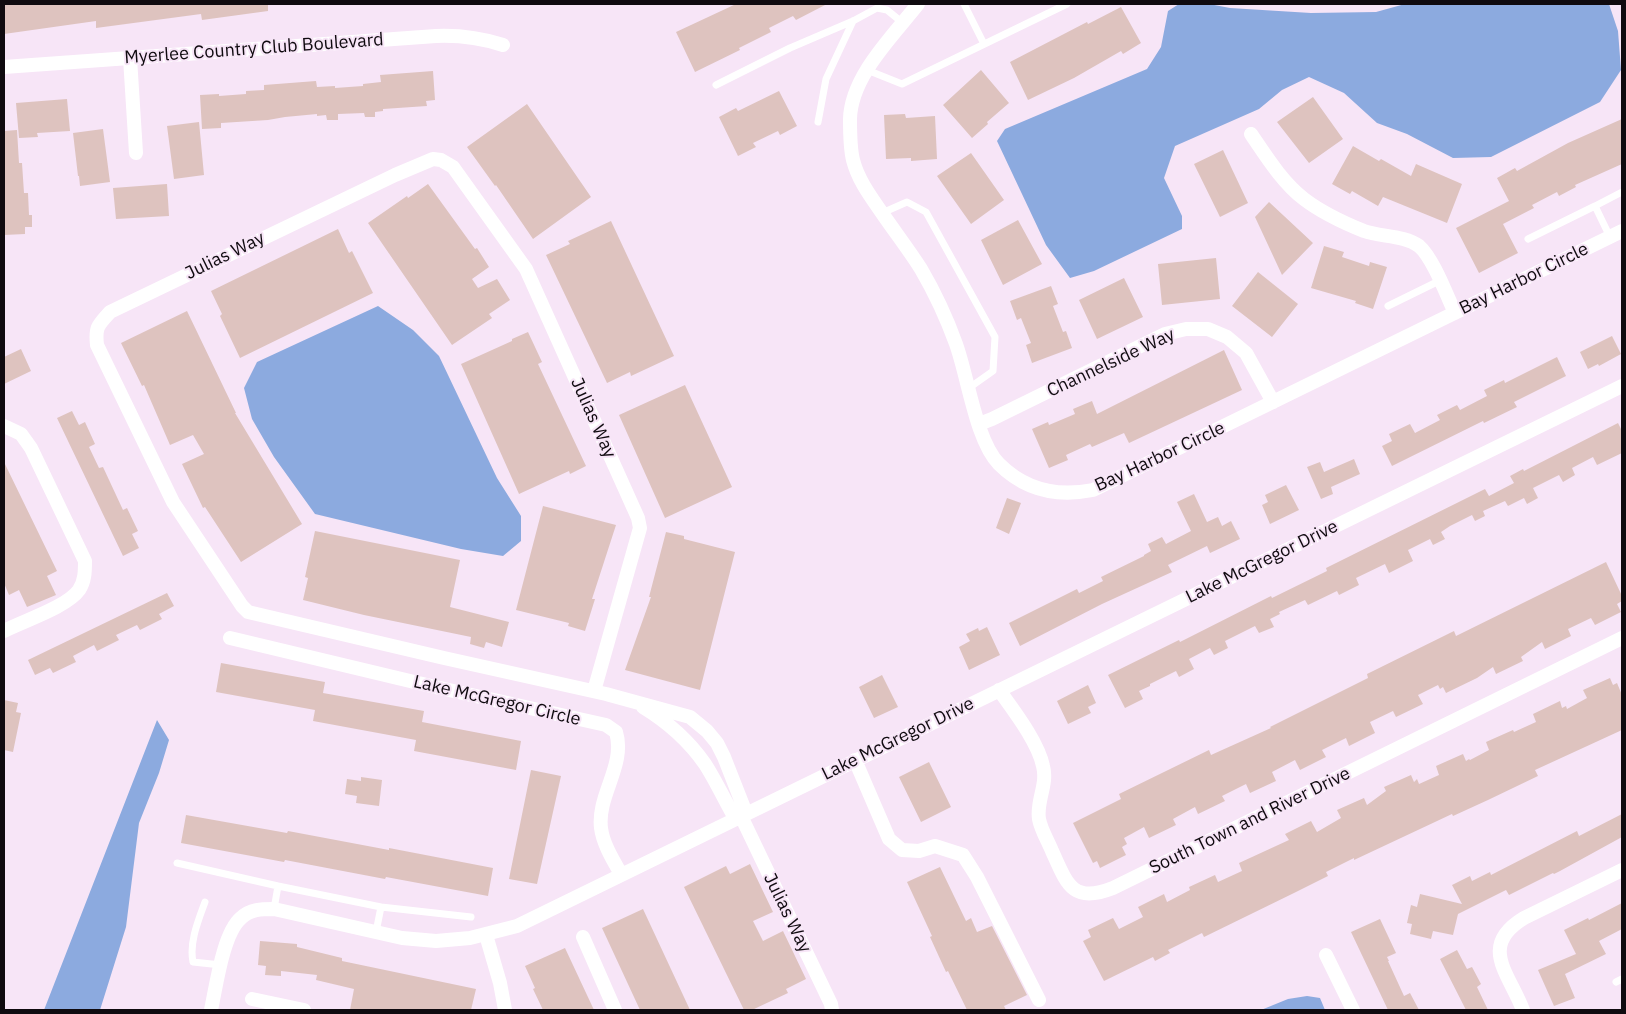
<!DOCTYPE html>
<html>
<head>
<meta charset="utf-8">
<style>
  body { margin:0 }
  #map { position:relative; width:1626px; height:1014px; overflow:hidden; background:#f7e5f7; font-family:"IBM Plex Sans",sans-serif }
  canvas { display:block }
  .frame { position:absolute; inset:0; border:5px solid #0f0a0f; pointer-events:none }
</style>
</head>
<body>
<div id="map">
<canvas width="1626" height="1014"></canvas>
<div class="frame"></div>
</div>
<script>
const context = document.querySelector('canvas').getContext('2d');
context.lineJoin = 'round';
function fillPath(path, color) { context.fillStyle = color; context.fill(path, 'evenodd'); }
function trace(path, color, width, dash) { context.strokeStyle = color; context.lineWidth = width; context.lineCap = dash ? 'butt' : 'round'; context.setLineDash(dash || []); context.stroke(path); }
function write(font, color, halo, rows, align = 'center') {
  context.font = font + ' "IBM Plex Sans",sans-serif'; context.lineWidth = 4; context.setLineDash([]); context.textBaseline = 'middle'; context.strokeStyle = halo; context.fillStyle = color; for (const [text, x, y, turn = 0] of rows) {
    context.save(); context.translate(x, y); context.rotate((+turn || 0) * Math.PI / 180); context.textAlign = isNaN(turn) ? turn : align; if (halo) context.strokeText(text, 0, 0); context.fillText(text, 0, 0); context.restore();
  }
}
const water = new Path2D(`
  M1179 4H1209L1230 8 1311 13 1376 12 1405 4H1609L1618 31 1621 70 1600 102 1491 157 1453 158 1407 134 1377 123 1344 93 1309 77 1282 90 1259 109 1175 146 1164 178 1182 216V229L1094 271 1070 278 1046 245 997 141 1005 129 1147 69 1161 47 1168 11Z
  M378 306 413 330 439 356 497 478 521 516V541L503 556 461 549 315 514 274 457 252 419 244 388 257 362Z
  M157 720 169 740 159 773 139 823 126 927 100 1010H44Z
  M1307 996 1320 998 1325 1010H1261L1288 999Z`);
const building = new Path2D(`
  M4 4H268V11L202 20 201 14 96 28V21L4 34Z
  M736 4H827L796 20 793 16 769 28 771 32 739 48 740 50 695 72 676 32Z
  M1121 7 1141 43 1123 54 1121 51 1074 78 1028 100 1010 62 1087 22 1088 24Z
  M981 70 1009 103 987 122 988 124 972 138 943 105Z
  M433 71 435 100 426 101 427 106 383 109V111L375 112V117H365L364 113 338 114V120H327L326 115 317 116V114L285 117 268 120 221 123V128L202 129 200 95 219 94V96L246 94V91L264 90V85L316 81 317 87 335 86V88L363 86V84L381 82 380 75Z
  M779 91 797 126 780 135 778 131 753 143 756 147 738 156 719 117 736 108 738 111Z
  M1313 97 1343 139 1309 163 1277 122Z
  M67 99 70 131 37 133 38 137 19 138 16 103Z
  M527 104 591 197 533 239 496 185 495 186 467 147Z
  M905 114 906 118 935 116 937 159 911 161V158L886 159 884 115Z
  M1622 119V164L1575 185 1576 187 1559 196 1557 192 1532 205 1534 208 1503 224 1518 253 1479 273 1456 228 1509 201 1497 178 1515 168 1517 171 1568 143Z
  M199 122 204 175 174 179 167 126Z
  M103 129 110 182 80 186 79 176H78L73 133Z
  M17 130 19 163H22L24 193H28L29 215H32V227H25V234L4 235V131Z
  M1353 146 1379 161 1381 159 1411 176 1416 164 1462 184 1447 223 1383 197 1378 206 1352 191 1350 194 1332 184Z
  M1223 150 1248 203 1220 217 1194 164Z
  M971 153 1004 200 971 224 937 176Z
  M167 184 169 216 116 219 113 188Z
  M428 184 475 249 477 248 489 267 472 279 478 288 497 279 510 300 489 314 492 318 452 345 368 223 407 196 408 198Z
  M1269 202 1313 243 1282 275 1255 217Z
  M1018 220 1042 264 1003 285 981 240Z
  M611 221 674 356 631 376 630 372 607 383 546 255 570 244 568 241Z
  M338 229 349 253 352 251 373 293 240 358 220 316 222 314 211 291Z
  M1324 246 1344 252 1342 257 1369 266 1370 262 1387 267 1373 309 1355 303 1356 301 1311 288Z
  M1216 258 1220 299 1162 305 1158 264Z
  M1258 272 1298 304 1272 337 1232 306Z
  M1124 278 1143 317 1097 339 1079 300Z
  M1051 286 1058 304 1053 306 1063 332 1066 331 1072 348 1032 363 1026 345 1031 343 1021 318 1017 320 1010 301Z
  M187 311 236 413H235L302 524 241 562 205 507 203 508 182 464 204 454 193 435 170 445 144 385 142 386 121 343Z
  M528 332 542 362 538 364 586 466 570 474 569 471 519 494 461 364 512 341V339Z
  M1612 336 1621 354 1599 366 1598 364 1588 369 1580 352Z
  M21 349 31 371 4 384V357Z
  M1224 350 1242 390 1129 443 1124 433 1092 447 1090 444 1066 455 1068 460 1049 468 1032 429 1048 422 1049 425 1075 414 1073 409 1092 401 1097 414Z
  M1557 357 1566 376 1514 402 1517 407 1484 423 1483 421 1392 466 1382 446 1392 441 1389 434 1410 424 1415 433 1440 420 1437 415 1457 405 1460 410 1487 396 1484 390 1504 380 1505 383Z
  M685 385 732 487 665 518 619 415Z
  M72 411 79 425 85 422 95 444 89 447 99 468 103 467 123 510 127 508 138 531 132 534 139 548 123 556 57 418Z
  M1618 423 1622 431V453L1597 465 1593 457 1572 468 1575 475 1563 482 1559 475 1533 488 1538 498 1527 504 1524 498 1508 506 1505 501 1483 511 1485 516 1475 521 1472 515 1450 526 1441 532 1445 539 1433 545 1430 539 1408 550 1413 561 1389 573 1385 564 1356 578 1359 585 1339 595 1337 591 1308 605 1305 600 1279 612 1280 614 1270 619 1274 627 1259 633 1255 626 1225 641 1228 648 1214 655 1210 648 1189 659 1194 669 1179 677 1176 671 1150 684V686L1139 691 1143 699 1125 708 1108 675 1179 640 1180 642 1271 596 1272 598 1327 571 1326 568 1485 489 1489 496 1514 483 1510 476 1523 469 1524 471Z
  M1354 459 1360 474 1331 487 1333 494 1321 499 1307 467 1320 462 1324 472Z
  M4 462 57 571 47 576 56 595 27 607 19 590 9 595 4 583Z
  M1286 485 1299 510 1270 524 1262 505 1268 502 1265 495Z
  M1194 494 1207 522 1218 517 1222 526 1231 521 1240 539 1210 553 1207 546 1168 565 1172 572 1102 604 1020 646 1009 623 1077 589 1079 593 1103 581 1101 577 1144 556V555L1151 551 1148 544 1162 537 1166 544 1191 531 1177 502Z
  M1007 498 1021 503 1009 534 996 528Z
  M543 506 616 525 592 599H595L585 631 568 626 569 623 516 610Z
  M315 531 460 560 450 607 509 622 502 647 486 642 484 648 470 644 471 637 364 615 303 600 308 578 305 577Z
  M666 532 684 536V539L735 552 700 690 625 670 651 597H649Z
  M1606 562 1622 596V601L1617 604 1621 612 1595 625 1591 618 1568 629 1571 636 1545 649 1542 642 1521 657 1523 661 1496 674 1493 667 1477 678 1446 693 1443 687 1440 689 1438 685 1418 695 1423 704 1396 717 1393 711 1370 722 1375 733 1349 746 1346 738 1322 750 1326 757 1300 770 1295 760 1272 772 1276 781 1250 793 1246 784 1222 796 1225 801 1198 814 1195 807 1173 819 1176 825 1149 838 1144 827 1124 838 1127 844 1122 847 1126 855 1100 868 1097 861 1093 863 1073 823 1121 799 1119 794 1209 750 1211 755 1271 728 1270 727 1368 678 1367 674 1454 631 1456 636Z
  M167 593 174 606 159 614 162 619 140 630 137 625 116 635 119 640 97 651 94 645 73 656 76 662 53 673 50 668 35 675 28 660Z
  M987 627 1000 655 969 670 959 647 970 641 966 634 978 628 979 631Z
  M221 663 325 682 323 693 424 711 422 722 521 741 516 770 414 751 416 740 313 721 315 710 216 692Z
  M882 675 898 707 874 718 859 687Z
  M1610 678 1613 685 1617 683 1622 695V730L1535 770 1538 776 1488 800 1453 816 1452 814 1354 860V858L1326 872 1328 876 1294 893 1204 937 1202 933 1168 950 1170 953 1155 961 1153 957 1104 981 1083 941 1091 937 1088 930 1113 918 1119 929 1143 917 1138 907 1164 894 1167 902 1190 890 1189 887 1215 875 1218 882 1242 871 1239 863 1289 840 1285 834 1311 821 1317 832 1341 818 1337 810 1364 798 1367 805 1386 791 1384 787 1411 775 1414 782 1417 779 1419 784 1439 775 1436 766 1463 754 1466 761 1469 759 1470 760 1489 750 1486 742 1513 730 1514 732 1536 722 1533 714 1560 701 1562 708 1566 706 1567 709 1587 698 1583 690Z
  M1088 685 1096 703 1088 707 1091 713 1068 724 1057 701Z
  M4 700 18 703 16 712 21 713 13 752 4 750Z
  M929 762 951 807 921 822 899 777Z
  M531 770 561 776 537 884 509 879Z
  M361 777 382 780 379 806 356 803 357 796 345 794 347 779 361 781Z
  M1622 814V837L1560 871 1554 874 1553 873 1509 895 1506 890 1458 914 1453 935 1433 931 1431 939 1410 934 1412 924 1407 923 1411 905 1417 907 1420 894 1462 904 1452 885 1470 876 1472 881 1490 872 1491 875 1577 831 1579 836Z
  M186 815 287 833 288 831 389 850V848L493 868 488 896 386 877 385 879 285 860 284 862 181 843Z
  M750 864 773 912 753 921 763 941 783 931 806 979 786 989 788 993 752 1010H744L684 887 726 866 730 874Z
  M940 867 966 921 971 918 977 932 992 926 1027 995 1004 1006 1006 1010H967L948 971 946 972 930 937 932 936 907 882Z
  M1622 903V929L1599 941 1606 954 1565 974 1575 998 1554 1006 1538 970 1576 954 1564 930 1588 918 1589 920Z
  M643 909 690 1010H640L602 928Z
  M1380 919 1396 953 1387 957 1389 961H1388L1404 996 1410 993 1419 1010H1388L1351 932Z
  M260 941 297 944V947L342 958V961L476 989 471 1010H350L354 989 316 980 317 975 281 971V976L265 975 266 966 258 965Z
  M565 948 594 1010H543L533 989 535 988 525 966Z
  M1457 950 1467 969 1472 967 1481 984 1477 987 1488 1010H1466L1440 959Z`);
const lane = new Path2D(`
  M964 4 984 44
  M867 70 902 84 1067 4
  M716 85 790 48 853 21 877 8 887 10 903 23
  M818 122 826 79 853 21
  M1595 206 1622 192
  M882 213 907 202 926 212 995 337 993 371 969 388
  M1528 239 1595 206 1610 237
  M1388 306 1439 281
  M177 863 278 886 274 909
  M278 886 381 907 376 932
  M205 902C198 921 189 943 193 962L221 965
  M381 907 471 917
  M1616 982 1622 979`);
const street = new Path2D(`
  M918 4C893 36 851 76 850 119 850 132 850 148 853 160 858 180 871 197 882 213 895 232 909 250 921 269 935 293 947 319 956 344 968 377 976 441 999 464 1026 491 1058 497 1093 490L1622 231
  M130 58 136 153
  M4 67 436 36C459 35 481 38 503 45
  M1251 134C1266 156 1282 182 1304 199 1321 212 1344 223 1364 231 1381 237 1404 235 1419 246 1433 258 1447 296 1455 313
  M979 424 992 419 1165 334 1186 329H1208L1227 337 1246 353 1273 402
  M4 426 21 434 31 448 85 561C85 571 85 581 79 590 67 607 23 621 4 631
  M230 638 431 686 606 725 616 732C626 765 597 795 601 828 603 844 613 860 621 874
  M999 690C1014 711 1038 742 1043 766 1048 785 1036 801 1039 819 1041 830 1048 841 1052 851 1067 884 1072 904 1113 888L1622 638
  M594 691 640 528 638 518 526 269 453 167 441 160 433 159 395 175 110 312C98 325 95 327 97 345L173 502 242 606 248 612 444 658 606 694 690 717 707 731 717 743 724 757 746 813
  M643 707C666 721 689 741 705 764 716 781 725 801 735 818
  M855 760 889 839 902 850 919 851 935 846 963 855 977 877 1039 1000
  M741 816 831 1004 832 1010
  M486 935 500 983 505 1010
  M583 937 615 1010
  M1326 955 1353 1010
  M252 999 304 1010
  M211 1010C216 987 223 933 241 918 250 909 262 909 274 909L402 938 436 941 470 938 517 926 1622 386
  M1523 1010C1509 973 1478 946 1524 918L1622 870`);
const streetNames = [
  ["Myerlee Country Club Boulevard",254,49,-4],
  ["Julias Way",225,256,-26],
  ["Bay Harbor Circle",1524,279,-26],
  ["Channelside Way",1111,363,-25],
  ["Julias Way",593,418,66],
  ["Bay Harbor Circle",1160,457,-25],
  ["Lake McGregor Drive",1262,562,-26],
  ["Lake McGregor Circle",497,701,13],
  ["Lake McGregor Drive",898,739,-26],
  ["South Town and River Drive",1250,821,-26],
  ["Julias Way",787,913,64]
];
fillPath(water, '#8caadf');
fillPath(building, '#dec3bf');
trace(lane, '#fff', 7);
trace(street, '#fff', 14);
write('18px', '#0f0a0f', '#f7e5f7', streetNames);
</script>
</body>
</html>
